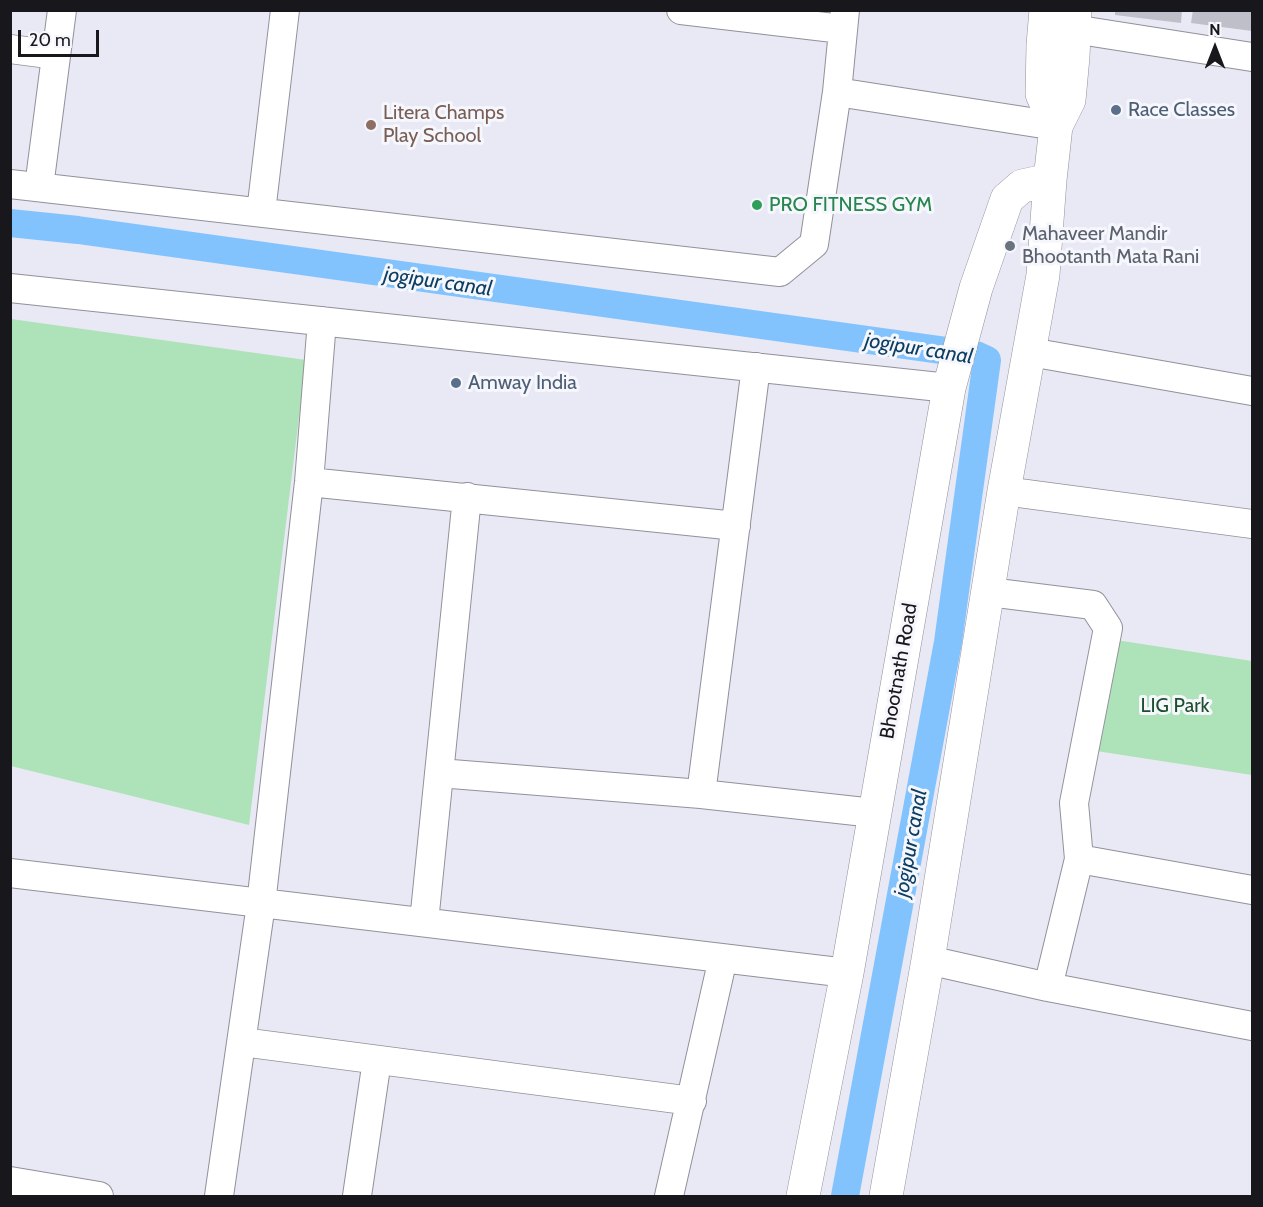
<!DOCTYPE html>
<html>
<head>
<meta charset="utf-8">
<style>
  body { margin:0 }
  #map { position:relative; width:1263px; height:1207px; overflow:hidden; background:#e8e9f4; font-family:Cabin,sans-serif }
  canvas { display:block }
  .frame { position:absolute; inset:0; border:12px solid #18181c; pointer-events:none }
  .north { position:absolute; left:1185px; top:18px; width:60px; height:60px; -webkit-text-stroke:4px #f6f7fd; paint-order:stroke; rotate:0deg; font-size:16px; font-weight:700; line-height:24px; text-align:center; color:#18181c }
  .north::after { content:''; display:block; margin:auto; width:21px; height:27px; background:#18181c; clip-path:polygon(50% 0,100% 100%,50% 72%,0 100%) }
  .scale { position:absolute; left:18px; top:30px; width:81px; height:27px; box-sizing:border-box; border:3px solid #18181c; border-top:0; padding-left:8px; font-size:18px; line-height:21px; white-space:nowrap; color:#18181c; -webkit-text-stroke:4px #f6f7fd; paint-order:stroke }
</style>
</head>
<body>
<div id="map">
<canvas width="1263" height="1207"></canvas>
<div class="frame"></div>
<div class="north">N</div>
<div class="scale">20 m</div>
</div>
<script>
const context = document.querySelector('canvas').getContext('2d');
context.lineJoin = 'round';
function fillPath(path, color) { context.fillStyle = color; context.fill(path, 'evenodd'); }
function trace(path, color, width, dash) { context.strokeStyle = color; context.lineWidth = width; context.lineCap = dash ? 'butt' : 'round'; context.setLineDash(dash || []); context.stroke(path); }
function write(font, color, halo, rows, align = 'center') {
  context.font = font + ' Cabin,sans-serif'; context.lineWidth = 6; context.setLineDash([]); context.textBaseline = 'middle'; context.strokeStyle = halo; context.fillStyle = color; for (const [text, x, y, turn = 0] of rows) {
    context.save(); context.translate(x, y); context.rotate((+turn || 0) * Math.PI / 180); context.textAlign = isNaN(turn) ? turn : align; if (halo) context.strokeText(text, 0, 0); context.fillText(text, 0, 0); context.restore();
  }
}
const green = new Path2D(`
  M11 319 306 360 249 825 11 766Z
  M1116 640 1252 661V775L1090 750Z`);
const canal = new Path2D(`
  M10 223 78 230 976 355 987 360 948 642 845 1196`);
const building = new Path2D(`
  M1115 10H1182L1181 23 1115 15Z
  M1193 10H1252V31L1191 23Z`);
const street = new Path2D(`
  M681 10 842 29
  M1053 27 1073 29 1252 57
  M10 49 56 55
  M837 92 1056 126
  M10 184 780 272 814 244 837 92 845 10
  M39 187 62 10
  M261 212 285 10
  M10 288 949 388
  M1030 352 1252 391
  M309 482 736 526
  M1004 491 1252 524
  M989 592 1093 605 1108 628 1074 803 1079 859 1048 987
  M439 773 701 794 874 813
  M701 794 756 367
  M1079 859 1252 890
  M10 873 847 973
  M424 922 467 497
  M928 960 1048 987 1252 1026
  M242 1042 692 1101
  M10 1181 99 1196
  M219 1196 261 904 309 482 322 321
  M357 1196 377 1060
  M669 1196 723 958`);
const secondary = new Path2D(`
  M1046 10 1043 45 1042 94 1056 126
  M803 1196 847 973 949 388 976 288 1007 199 1022 186 1050 180
  M886 1196 928 960 1004 491 1043 275 1050 180 1056 126 1069 100 1073 57 1075 10`);
const markers = [
  [1116,110,6,"#5c6f8a"],
  [371,125,6,"#8d6e63"],
  [757,205,6,"#2e9e5b"],
  [1010,246,6,"#6b7280"],
  [456,383,6,"#5c6f8a"]
];
const serviceNames = [
  ["Race Classes",1128,110],
  ["Amway India",468,383]
];
const educationNames = [
  ["Litera Champs",383,113],
  ["Play School",383,136]
];
const leisureNames = [
  ["PRO FITNESS GYM",769,205]
];
const worshipNames = [
  ["Mahaveer Mandir",1022,234],
  ["Bhootanth Mata Rani",1022,257]
];
const streetNames = [
  ["Bhootnath Road",899,671,-80]
];
const parkNames = [
  ["LIG Park",1175,706]
];
const waterNames = [
  ["jogipur canal",438,282,8],
  ["jogipur canal",919,349,9],
  ["jogipur canal",911,843,-80]
];
fillPath(green, '#aee2b8');
trace(canal, '#82c3fe', 28);
fillPath(building, '#bfbfca');
trace(street, '#91919b', 30);
trace(secondary, '#91919b', 34);
trace(street, '#fff', 28);
trace(secondary, '#fff', 33);
for (const [x, y, r, color] of markers) { const dot = new Path2D(); dot.arc(x, y, r, 0, 2 * Math.PI); context.fillStyle = color; context.fill(dot); trace(dot, '#f6f7fd', 2); }
write('20px', '#4e5e75', '#f6f7fd', serviceNames, 'left');
write('20px', '#785e54', '#f6f7fd', educationNames, 'left');
write('20px', '#27864d', '#f6f7fd', leisureNames, 'left');
write('20px', '#5b616d', '#f6f7fd', worshipNames, 'left');
write('20px', '#18181c', '#f6f7fd', streetNames);
write('20px', '#1c4f2b', '#f6f7fd', parkNames);
write('italic 21px', '#0c3e63', '#f6f7fd', waterNames);
</script>
</body>
</html>
